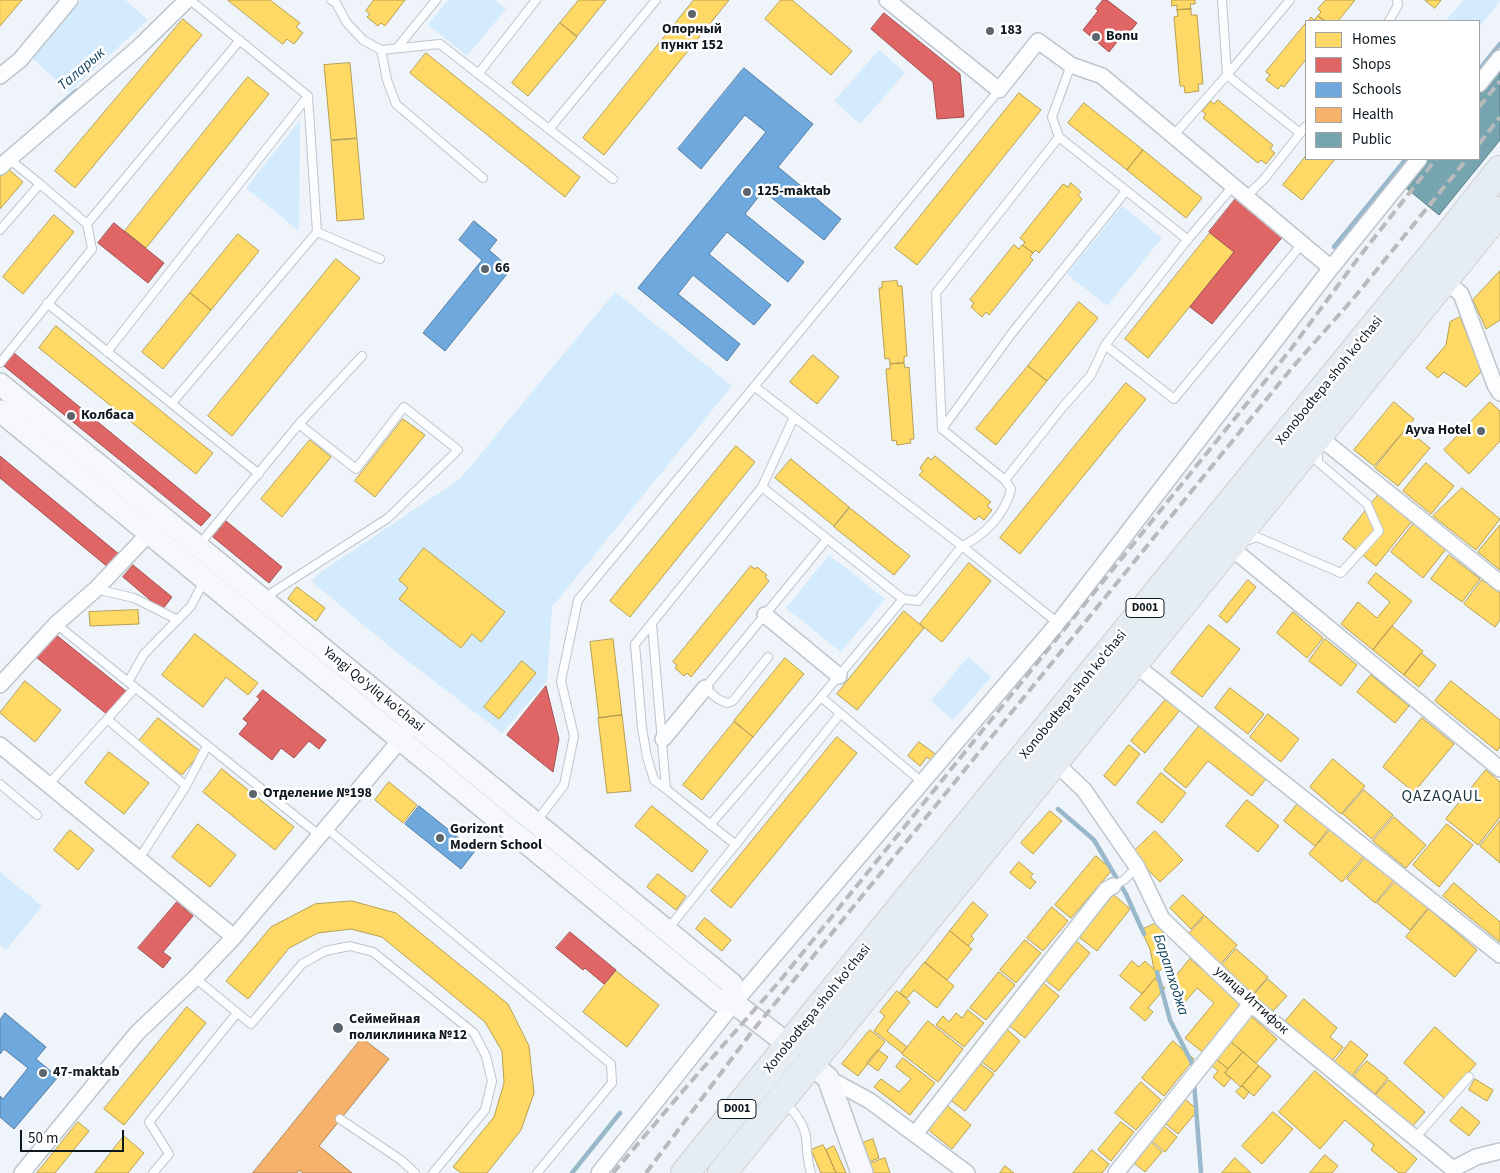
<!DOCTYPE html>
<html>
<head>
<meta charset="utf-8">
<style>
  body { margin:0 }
  #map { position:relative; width:1500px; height:1173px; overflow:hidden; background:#eef4f9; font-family:"Source Sans 3",sans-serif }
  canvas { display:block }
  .legend { position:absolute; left:1305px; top:20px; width:175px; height:140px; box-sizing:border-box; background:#fff; border:1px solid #9fa3a5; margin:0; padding:6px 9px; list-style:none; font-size:15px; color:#0e181f }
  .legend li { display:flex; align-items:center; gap:10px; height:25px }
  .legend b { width:25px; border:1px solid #9fa3a5 }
  .scale { position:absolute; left:20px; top:1130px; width:104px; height:22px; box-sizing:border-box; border:2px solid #0e181f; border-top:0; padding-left:6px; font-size:15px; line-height:18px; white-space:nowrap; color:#0e181f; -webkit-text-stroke:4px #fff; paint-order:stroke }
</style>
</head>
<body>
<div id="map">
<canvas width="1500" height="1173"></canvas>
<ul class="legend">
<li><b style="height:14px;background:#ffd966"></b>Homes</li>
<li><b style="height:14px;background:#e06666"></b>Shops</li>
<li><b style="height:14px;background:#6fa8dc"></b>Schools</li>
<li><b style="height:14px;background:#f6b26b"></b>Health</li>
<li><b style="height:14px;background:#76a5af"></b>Public</li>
</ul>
<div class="scale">50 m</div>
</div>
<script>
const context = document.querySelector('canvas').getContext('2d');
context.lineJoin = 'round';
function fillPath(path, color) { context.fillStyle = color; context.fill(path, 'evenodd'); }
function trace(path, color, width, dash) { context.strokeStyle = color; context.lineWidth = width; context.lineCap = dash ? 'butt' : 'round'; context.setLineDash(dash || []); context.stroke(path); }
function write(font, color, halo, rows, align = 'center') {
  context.font = font + ' "Source Sans 3",sans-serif'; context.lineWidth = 5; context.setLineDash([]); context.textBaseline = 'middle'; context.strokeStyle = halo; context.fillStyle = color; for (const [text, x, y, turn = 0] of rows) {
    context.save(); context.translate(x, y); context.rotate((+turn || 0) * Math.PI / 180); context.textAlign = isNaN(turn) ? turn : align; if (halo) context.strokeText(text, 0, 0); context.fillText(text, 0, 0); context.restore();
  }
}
const green = new Path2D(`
  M81 0H125L148 20 69 92 32 58Z
  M448 0H495L506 9 467 56 428 25Z
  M1463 0H1500V1L1479 27V21H1446Z
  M879 50 905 73 860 124 834 101Z
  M300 120 299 231 246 188Z
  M1122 206 1162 238 1107 306 1067 274Z
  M615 292 732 386 552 607 547 681 502 733 396 652 311 581 321 572 460 479Z
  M829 555 885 599 841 652 786 608Z
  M968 657 991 677 953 720 931 701Z
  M0 872 42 906 6 950 0 945Z`);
const homes = new Path2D(`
  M0 0H22L0 26Z
  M228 0H270L300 23 296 27 303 33 294 44 287 39 283 44Z
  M374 0H405L385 26 381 23 378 26 367 17 370 14 366 11Z
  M579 0H606L577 36 560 23Z
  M694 0H729L604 155 583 138Z
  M781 0H792L852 51 831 75 765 19Z
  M1172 0H1195V4H1190L1191 9 1177 10V5L1172 6Z
  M1326 0H1355L1338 21H1325L1318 16 1321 12 1318 9Z
  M1425 0H1441L1435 8Z
  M1191 9V15H1197L1203 84H1198L1199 91 1185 93 1184 86H1180L1174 17 1178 16 1177 10Z
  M1318 16 1325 21H1308L1311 17 1314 20Z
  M183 19 202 35 75 188 55 171Z
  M560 23 577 37 528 96 512 83Z
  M1306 23V59L1284 87 1281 85 1278 89 1266 80 1270 75 1266 72Z
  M426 53 580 177 565 197 410 73Z
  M350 63 357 138 331 140 324 65Z
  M248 77 269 94 146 248 125 231Z
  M1019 93 1041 110 917 265 895 248Z
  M1218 100 1273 145 1270 149 1275 153 1266 164 1261 160 1258 163 1203 118 1206 114 1202 111 1211 101 1214 104Z
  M1084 103 1143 150 1127 170 1068 123Z
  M357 139 364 219 337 221 331 141Z
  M1143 150 1202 198 1186 218 1127 170Z
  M1306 156V159H1335L1302 200 1283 185Z
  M5 166 23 182 0 209V172Z
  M1071 183 1081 192 1078 195 1082 199 1039 253 1036 250 1033 253 1023 245 1025 242 1020 238 1063 184 1068 187Z
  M54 215 74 232 23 294 3 277Z
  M1210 233 1234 252 1148 358 1125 339Z
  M238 234 259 251 211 310 190 293Z
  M1014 245 1019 249 1022 245 1033 253 1030 257 1033 260 989 315 986 312 982 317 971 307 974 303 970 300Z
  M336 259 360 278 232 436 208 416Z
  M1500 271V320L1486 329 1473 300Z
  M897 281 898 286H902L907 356 904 357V363L890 364 889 358 885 359 879 288H882V282Z
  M190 293 211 310 163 369 142 352Z
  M1079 302 1098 318 1047 381 1028 366Z
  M1460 317 1482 371 1466 387 1444 372 1438 378 1426 368 1446 345 1450 322Z
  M56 326 213 453 196 474 39 348Z
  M813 355 839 377 817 404 790 382Z
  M904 363 905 368 909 367 914 439H910L911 443 897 445 896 440 892 441 886 369H890V364Z
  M1028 366 1047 381 996 445 976 429Z
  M1126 383 1146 399 1020 554 1000 538Z
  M1394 402 1414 419 1374 466 1354 450Z
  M1490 402 1500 411V441L1469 474 1444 450Z
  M403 419 425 435 375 497 355 481Z
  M1406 429 1430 448 1398 486 1375 468Z
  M310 440 331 457 282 517 261 499Z
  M736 446 755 462 630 617 610 601Z
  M935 456 991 502 987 506 992 510 984 520 979 516 975 520 919 475 923 471 920 468 928 457 931 460Z
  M791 459 849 507 834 526 775 478Z
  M1426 463 1454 486 1431 514 1403 491Z
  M1462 488 1500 519 1476 550 1433 516Z
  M1379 494 1412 521 1376 566 1343 539Z
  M850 508 910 556 894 575 834 527Z
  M1414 523 1446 549 1423 578 1391 552Z
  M1500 525V570L1478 552Z
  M424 548 505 612 481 642 472 634 461 648 399 599 408 588 399 580Z
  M1449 555 1480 579 1462 602 1431 579Z
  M969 563 991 581 942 642 920 624Z
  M751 566 755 569 757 567 767 575 765 577 769 581 691 677 687 673 684 676 675 668 677 665 673 662Z
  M1376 573 1412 601 1373 650 1341 624 1358 602 1377 618 1390 602 1368 583Z
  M1248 580 1256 587 1227 623 1219 616Z
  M1482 580 1500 593V620L1495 627 1464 604Z
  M297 587 325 608 316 621 288 599Z
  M138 610 139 624 90 626 89 612Z
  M904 611 924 628 857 710 837 694Z
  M1293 612 1323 638 1307 658 1277 633Z
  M1209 625 1240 649 1202 697 1171 673Z
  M1392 626 1423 651 1404 675 1373 650Z
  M195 634 258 683 248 695 226 677 203 707 162 675Z
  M613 639 622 715 599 718 590 642Z
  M1325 639 1357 665 1341 686 1309 661Z
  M1421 653 1436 665 1419 687 1404 675Z
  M785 658 804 674 753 737 734 721Z
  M522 661 536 673 499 719 484 707Z
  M1371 675 1409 706 1395 723 1357 692Z
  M25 681 61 710 35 742 0 713Z
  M1451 681 1500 720V747L1497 751 1435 701Z
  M1230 688 1264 714 1248 734 1215 708Z
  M1167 698 1181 709 1145 753 1131 741Z
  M1268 714 1299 739 1281 762 1250 737Z
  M622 715 631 791 607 793 598 718Z
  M158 718 201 752 182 775 139 741Z
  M1422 718 1454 744 1414 792 1383 767Z
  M1203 721 1269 775 1252 796 1208 761 1186 788 1164 770Z
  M734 722 753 737 702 800 683 785Z
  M837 737 857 753 731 908 711 891Z
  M919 742 938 756 933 762 927 757 920 766 908 756Z
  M1129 745 1140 754 1115 786 1104 776Z
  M109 752 149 783 124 814 85 783Z
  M1333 759 1365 786 1341 814 1310 787Z
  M222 769 294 827 275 850 203 792Z
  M1486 770 1500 782V817L1478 845 1446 819Z
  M1161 773 1186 793 1162 823 1137 803Z
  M389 782 417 805 403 823 375 800Z
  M1364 790 1393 815 1372 839 1343 814Z
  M1247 800 1279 826 1258 852 1226 826Z
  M1299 802 1330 827 1315 846 1284 821Z
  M652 806 708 851 692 872 635 826Z
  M1050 811 1062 821 1033 854 1021 843Z
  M1394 817 1426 845 1406 868 1373 841Z
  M1500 821V863L1480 846Z
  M198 824 236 855 210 887 172 857Z
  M1447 824 1473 845 1439 887 1413 865Z
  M1332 828 1364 856 1342 882 1309 854Z
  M70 830 94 850 78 870 54 850Z
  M1155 831 1183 860 1160 882 1132 853Z
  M1096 856 1112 870 1071 918 1055 905Z
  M1366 857 1394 880 1375 903 1347 879Z
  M1019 862 1033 874 1030 877 1036 882 1030 889 1010 873Z
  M658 874 686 896 676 910 647 887Z
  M1396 881 1428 908 1410 930 1377 903Z
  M1454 883 1500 922V942L1443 896Z
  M1113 894 1130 909 1097 951 1079 937Z
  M1183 895 1204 915 1191 929 1170 908Z
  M352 901 396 913 508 1004 529 1046 534 1093 521 1130 487 1173H461L453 1167 494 1117 504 1083 502 1051 485 1022 382 937 351 929 318 933 289 948 248 999 226 981 271 927 315 904Z
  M973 902 988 915 971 936 974 939 968 946 950 931Z
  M1052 907 1068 921 1043 951 1027 938Z
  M1429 909 1477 950 1455 977 1406 937Z
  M1205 916 1237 945 1219 966 1186 937Z
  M705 918 731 940 722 951 696 929Z
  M1159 922 1165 935 1161 936 1167 948 1161 951 1164 966 1158 973 1154 969 1150 949 1141 930Z
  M950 931 972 949 947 980 925 963Z
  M1025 940 1041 953 1016 983 1000 970Z
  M1075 940 1090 953 1059 991 1043 978Z
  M1236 949 1268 977 1251 996 1220 968Z
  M1190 959 1246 1006 1205 1054 1185 1038 1214 1003 1197 988 1183 1004 1173 991 1177 985 1172 981Z
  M1132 961 1139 967 1145 961 1159 974 1142 994 1120 976Z
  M925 962 954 986 937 1008 914 990 907 998 900 993Z
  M616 971 659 1005 627 1047 583 1012Z
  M999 972 1015 985 986 1020 970 1008Z
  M1155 979 1165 988 1148 1008 1153 1012 1145 1021 1130 1008Z
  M1268 979 1287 996 1272 1012 1254 995Z
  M1041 981 1059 996 1025 1038 1007 1024Z
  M897 991 910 1002 887 1031 907 1047 902 1053 874 1031 885 1016 880 1012Z
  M1304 999 1337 1028 1330 1037 1343 1047 1331 1062 1284 1023Z
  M187 1007 206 1023 124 1125 104 1109Z
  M968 1010 984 1023 964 1047 936 1025 943 1016 949 1022 956 1013 962 1018Z
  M1251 1016 1277 1039 1256 1063 1230 1041Z
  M928 1021 963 1049 938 1082 902 1054Z
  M1004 1027 1020 1041 995 1072 978 1059Z
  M1435 1027 1476 1064 1445 1099 1404 1063Z
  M870 1030 885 1042 858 1076 842 1064Z
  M1173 1041 1194 1059 1164 1096 1142 1078Z
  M1230 1041 1243 1052 1228 1069 1215 1058Z
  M1351 1041 1368 1055 1351 1077 1334 1063Z
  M878 1050 888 1057 878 1071 867 1063Z
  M1243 1052 1259 1066 1241 1087 1225 1073Z
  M903 1058 935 1083 910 1115 874 1087 881 1079 899 1092 911 1079 896 1067Z
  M1215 1058 1228 1069 1225 1073 1231 1078 1224 1087 1213 1077 1218 1071 1210 1064Z
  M1367 1061 1388 1078 1375 1094 1354 1076Z
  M978 1062 994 1074 965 1111 949 1099Z
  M1259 1066 1271 1076 1254 1096 1242 1086Z
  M1315 1071 1417 1159 1405 1173H1399L1371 1150 1374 1145 1345 1120 1320 1149 1279 1112Z
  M1475 1079 1493 1090 1487 1101 1469 1090Z
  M1389 1080 1425 1112 1410 1129 1374 1097Z
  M1141 1082 1161 1100 1136 1130 1115 1113Z
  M1242 1086 1249 1092 1244 1099 1236 1092Z
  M1186 1100 1198 1110 1178 1134 1166 1124Z
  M945 1104 971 1125 952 1149 926 1128Z
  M1462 1107 1480 1122 1469 1136 1450 1121Z
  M1273 1112 1293 1129 1262 1164 1242 1146Z
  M78 1122 89 1131 55 1173H37Z
  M1121 1122 1134 1132 1111 1161 1098 1150Z
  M1164 1126 1177 1137 1165 1152 1152 1141Z
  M124 1136 144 1153 128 1173H95Z
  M873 1139 879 1158 868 1162 862 1143Z
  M1151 1142 1162 1152 1145 1172 1134 1163Z
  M823 1145 826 1150 836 1173H821L811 1150Z
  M834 1146 846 1173H836L826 1150Z
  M1092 1150 1109 1164 1102 1173H1073Z
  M1325 1155 1338 1166 1332 1173H1310Z
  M885 1158 890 1173H872L869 1164Z
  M1235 1158 1251 1173H1222Z
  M1005 1166 1014 1173H1000Z`);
const shops = new Path2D(`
  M1103 0H1107L1137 23 1128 34 1125 32 1109 52 1083 30 1098 11 1096 9Z
  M884 13 960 74 964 117 937 119 933 82 871 29Z
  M1237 197 1284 235 1212 324 1190 307 1234 252 1209 232Z
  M114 223 164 263 148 283 98 243Z
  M14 353 211 515 201 526 4 366Z
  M0 456 120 555 109 568 0 478Z
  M226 521 282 567 269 583 213 537Z
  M133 565 172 597 162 610 123 577Z
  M55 634 127 692 108 715 36 657Z
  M546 686 559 739 553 772 507 735Z
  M263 690 326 740 319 749 309 741 294 758 281 748 272 760 239 734 248 723 243 719 260 699 257 697Z
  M177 902 193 916 163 952 171 958 163 968 138 948Z
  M570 932 616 970 604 984 585 968 583 970 556 948Z`);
const schools = new Path2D(`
  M744 68 813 124 778 167 841 219 824 240 763 191 745 214 804 262 788 282 727 232 709 254 771 305 754 325 693 275 678 294 740 344 727 361 638 288 766 132 745 115 701 169 678 149Z
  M474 221 497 240 489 250 511 269 445 351 423 333 482 260 459 240Z
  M419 806 475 851 461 869 405 824Z
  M5 1013 46 1047 36 1059 58 1077 14 1129 0 1117V1096L3 1099 28 1068 4 1049 0 1054V1020Z`);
const health = new Path2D(`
  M362 1038 389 1059 319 1146 352 1173H303L299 1170 297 1173H253Z`);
const public = new Path2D(`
  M1500 70V140L1439 215 1405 187 1428 159H1479V96Z`);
const stream = new Path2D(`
  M1479 70 1500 44
  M52 112 76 91
  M1334 247 1406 159
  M1058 809 1094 840 1126 894 1144 934
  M1157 972 1170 1020 1193 1065V1069
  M1194 1082 1201 1173
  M572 1173 620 1113`);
const lane = new Path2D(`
  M331 0 336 3 347 23 363 40 381 50 440 44 613 179
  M1222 0 1227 75 1300 133
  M1389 21 1398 5 1397 0
  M397 48 436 0
  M381 50 387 80 396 104 483 178
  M1071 65 1052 117 1059 137 1188 240
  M479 73 536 0
  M550 128 656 0
  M1173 136 1227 75 1290 0
  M1059 137 936 293 942 429 1005 480 1062 408 1091 375 1105 345 1184 244 1233 186
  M40 184 87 224 240 40
  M1246 197 1265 178 1306 126
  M0 230 40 184 9 159
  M317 232 380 259
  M47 303 259 474
  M1105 345 1174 399 1302 244
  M107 352 308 96
  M0 363 92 249 87 224
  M755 387 962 546 1058 623
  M172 403 317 232 308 96 190 0
  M299 424 362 356
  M942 429 1012 333 1126 191
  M762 487 903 599
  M1243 542 1257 537 1341 573 1379 531 1367 504 1318 462V450
  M199 545 299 424 356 469 404 407 458 450 388 518 273 592 266 601
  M96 589 134 598 178 620
  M56 624 319 835
  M652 624 666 789 736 845
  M768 657 733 701 727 703 718 699 705 688 827 539
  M128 682 144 654 191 606 204 581
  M107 719 186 786
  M922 782 821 697 903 599 918 601 962 546C984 536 1006 513 1011 489L1005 480
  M0 784 37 815
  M48 785 135 688
  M666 789 654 780 647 757 642 728 635 644 762 487 794 417
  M536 822 564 785 574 736 561 681 578 600 999 90
  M710 825 821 697
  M326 828 611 1064 612 1083 537 1173
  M139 859 186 786 207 746
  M1113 886 1124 880 1137 867
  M668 929 840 714
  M195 978 251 1024 302 964 325 951 350 946 373 952 474 1033 486 1056 492 1081 485 1110 433 1173
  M785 1102C794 1112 804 1123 806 1137 807 1149 807 1161 811 1173
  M340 1119 401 1160 415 1173
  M1415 1138 1469 1077
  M153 1173 169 1154 149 1122 237 1013`);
const street = new Path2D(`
  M887 0 999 90 1038 41 1071 65 1102 76 1331 268
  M0 76 20 60 70 0
  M1479 84 1500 58
  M0 167 138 48 187 0
  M1444 280 1461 294 1495 385 1500 393
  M1318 436 1500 583
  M1229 546 1500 769
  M765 615 839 676
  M1134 664 1500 955
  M0 685 56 624 96 589 155 527
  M663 739 705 688
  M0 745 234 937
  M1054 764 1065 772 1084 790 1137 867 1162 919 1251 1004 1453 1169 1476 1157 1500 1151
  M828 1078 870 1101 967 1173
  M915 1134 1106 890 1113 886
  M22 1173 137 1033 195 978 234 937 407 732
  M599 1173 734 1003 1058 623 1331 268 1419 159
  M1116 1173 1251 1004`);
const secondary = new Path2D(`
  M0 384 732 984 734 1003
  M0 411 719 1001 734 1003 789 1045
  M811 1064 828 1078 862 1173`);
const highway = new Path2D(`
  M685 1173 1447 237 1500 170
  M722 1173 1500 211`);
const rail = new Path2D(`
  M1479 107 1500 81
  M1479 144 1500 117
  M613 1173 688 1085 779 982 1291 349 1356 261 1436 159
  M646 1173 751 1033 806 965 1291 369 1353 299 1467 159`);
const markers = [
  [692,14,5,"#5c656b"],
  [990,31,5,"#5c656b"],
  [1096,37,5,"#5c656b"],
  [747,192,5,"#5c656b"],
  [485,269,5,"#5c656b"],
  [71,416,5,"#5c656b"],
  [1481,431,5,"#5c656b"],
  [253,794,5,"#5c656b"],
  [440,838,5,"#5c656b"],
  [338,1028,6,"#5c656b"],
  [43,1073,5,"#5c656b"]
];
const shields = [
  [1145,608,38],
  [737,1109,38]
];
const shieldNames = [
  ["D001",1145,608],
  ["D001",737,1109]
];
const poiNames = [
  ["Опорный",692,30,"center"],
  ["пункт 152",692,46,"center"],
  ["183",1000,31],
  ["Bonu",1106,37],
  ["125-maktab",757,192],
  ["66",495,269],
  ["Колбаса",81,416],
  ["Ayva Hotel",1471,431,"right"],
  ["Отделение №198",263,794],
  ["Gorizont",450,830],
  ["Modern School",450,846],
  ["Сеймейная",349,1020],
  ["поликлиника №12",349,1036],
  ["47-maktab",53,1073]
];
const streetNames = [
  ["Xonobodtepa shoh ko'chasi",1330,381,-51],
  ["Yangi Qo'yliq ko'chasi",373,690,39],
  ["Xonobodtepa shoh ko'chasi",1074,695,-51],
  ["улица Иттифок",1251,1001,42],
  ["Xonobodtepa shoh ko'chasi",818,1009,-51]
];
const waterNames = [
  ["Таларык",82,70,-41],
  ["Баратходжа",1170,975,72]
];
const quarterNames = [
  ["QAZAQAUL",1442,797]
];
fillPath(green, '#d3ebfc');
fillPath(homes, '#ffd966');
trace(homes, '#b79f51', 1);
fillPath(shops, '#e06666');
trace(shops, '#a14f51', 1);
fillPath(schools, '#6fa8dc');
trace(schools, '#527da3', 1);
fillPath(health, '#f6b26b');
trace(health, '#b08454', 1);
fillPath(public, '#76a5af');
trace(public, '#577b84', 1);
trace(stream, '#9ab8cc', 4.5);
trace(lane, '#bec6cc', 10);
trace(street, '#bec6cc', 18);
trace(secondary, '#bec6cc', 24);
trace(highway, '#cdd1d4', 30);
trace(lane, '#fcfdfe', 8);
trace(street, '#fcfdfe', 15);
trace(secondary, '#f6f8fb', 21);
trace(highway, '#e5ecf2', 28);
trace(rail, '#b8babc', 4, [10, 5]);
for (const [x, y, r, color] of markers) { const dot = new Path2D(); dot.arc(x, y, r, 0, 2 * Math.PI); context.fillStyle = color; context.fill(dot); trace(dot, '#fff', 2); }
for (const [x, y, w] of shields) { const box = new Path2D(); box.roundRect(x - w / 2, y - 9.5, w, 19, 4); context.fillStyle = '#fff'; context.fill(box); trace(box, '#0e181f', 1); }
write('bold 12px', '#0e181f', null, shieldNames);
write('bold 14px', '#0e181f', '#fff', poiNames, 'left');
write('14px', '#0e181f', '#fff', streetNames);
write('italic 15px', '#0d415e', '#fff', waterNames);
context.letterSpacing = '1px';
write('16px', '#1b3241', '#fff', quarterNames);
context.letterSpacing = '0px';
</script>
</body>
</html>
